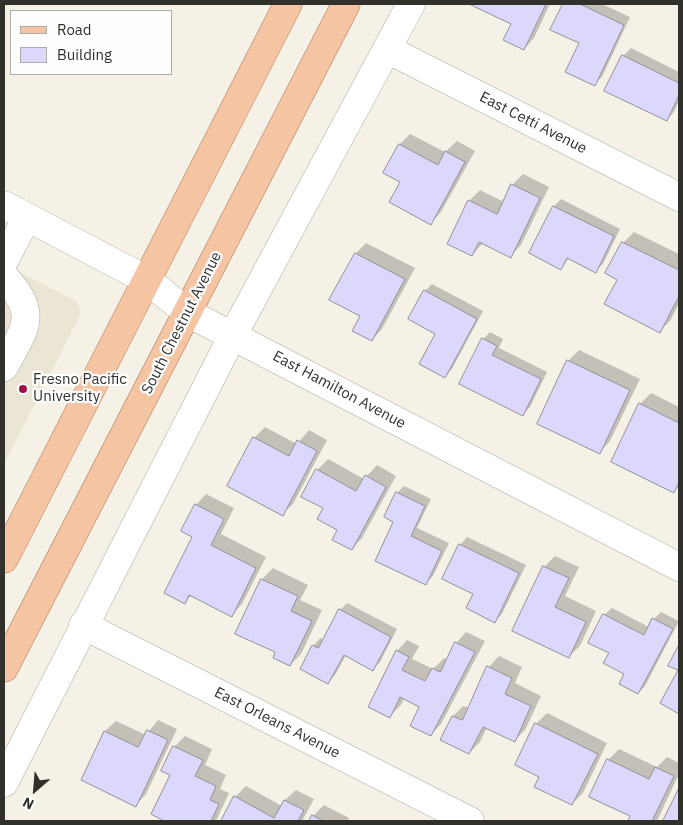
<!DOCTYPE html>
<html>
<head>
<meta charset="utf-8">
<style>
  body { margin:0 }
  #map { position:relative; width:683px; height:825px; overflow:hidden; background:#f5f1e6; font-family:"IBM Plex Sans",sans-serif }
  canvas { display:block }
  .frame { position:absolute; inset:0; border:5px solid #31302b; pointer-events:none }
  .legend { position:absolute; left:10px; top:10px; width:162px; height:65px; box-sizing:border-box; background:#fefefe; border:1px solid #acacaa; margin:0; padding:6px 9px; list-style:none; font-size:15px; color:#31302b }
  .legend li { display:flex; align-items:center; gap:10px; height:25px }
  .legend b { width:25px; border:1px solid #acacaa }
  .north { position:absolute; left:10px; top:765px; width:50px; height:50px; -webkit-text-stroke:4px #fefefe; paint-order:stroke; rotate:207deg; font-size:14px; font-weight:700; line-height:20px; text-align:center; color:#31302b }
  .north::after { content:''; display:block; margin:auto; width:18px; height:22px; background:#31302b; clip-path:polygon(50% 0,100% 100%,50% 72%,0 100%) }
</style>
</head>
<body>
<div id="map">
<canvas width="683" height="825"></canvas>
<div class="frame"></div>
<ul class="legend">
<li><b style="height:6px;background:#f5c4a3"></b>Road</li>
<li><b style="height:14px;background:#dcd8fc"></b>Building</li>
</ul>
<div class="north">N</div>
</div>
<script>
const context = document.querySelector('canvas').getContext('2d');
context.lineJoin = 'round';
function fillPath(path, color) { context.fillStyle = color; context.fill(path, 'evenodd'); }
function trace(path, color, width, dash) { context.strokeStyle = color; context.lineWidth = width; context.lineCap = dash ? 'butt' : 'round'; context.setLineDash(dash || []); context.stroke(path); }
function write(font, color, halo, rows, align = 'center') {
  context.font = font + ' "IBM Plex Sans",sans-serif'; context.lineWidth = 4.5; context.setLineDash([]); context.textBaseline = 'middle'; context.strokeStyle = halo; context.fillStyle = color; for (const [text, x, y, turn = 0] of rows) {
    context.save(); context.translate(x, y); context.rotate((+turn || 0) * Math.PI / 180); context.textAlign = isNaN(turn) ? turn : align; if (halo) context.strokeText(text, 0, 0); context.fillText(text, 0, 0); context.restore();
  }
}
const built = new Path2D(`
  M4 264 77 302 81 314 4 464Z`);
const shadow = new Path2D(`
  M474 4H550L534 38 524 49 512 23Z
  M564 4H602L630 17 602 77 594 84 580 43 552 29Z
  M631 48 679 72V101L674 112 666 120 623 56Z
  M410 134 445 152 457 141 475 151 441 212 431 223 401 181 385 172 400 144Z
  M523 174 549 187 521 245 510 256 483 243 472 255 469 201 480 190 504 202 512 185Z
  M561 199 620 229 603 264 595 271 569 258 561 268 554 206Z
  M634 232 679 254V304L670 321 659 332 619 279 623 243Z
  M366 243 415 268 382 329 372 340 361 316 356 253Z
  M432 284 483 311 452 369 445 376 437 333 425 291Z
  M490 332 503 339 499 348 547 372 530 407 523 414 483 339Z
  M579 350 640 379 610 441 600 452 568 361Z
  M651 393 679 407V486L674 491 640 404Z
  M265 427 297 444 309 430 327 440 293 504 282 514 228 486 254 438Z
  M328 459 364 479 377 465 396 476 362 538 352 549 324 508 317 470Z
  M404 486 431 499 417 528 449 543 433 576 425 584 395 522 397 493Z
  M206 494 234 508 221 534 266 557 242 604 232 615 192 595 184 602 194 536 196 505Z
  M467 537 526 565 502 614 495 621 460 545Z
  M555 556 579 567 565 596 596 611 580 646 569 656 513 630 544 567Z
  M273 568 308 585 300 600 322 610 301 654 290 665 277 652 237 633 262 579Z
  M347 603 397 629 380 662 373 669 346 655 335 675 328 683 313 646 320 638 324 640 340 610Z
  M612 608 649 627 654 619 661 612 679 621 645 686 638 693 610 652 604 615Z
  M466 632 485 641 441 724 431 735 421 706 404 698 401 705 390 716 397 651 407 640 419 646 412 659 433 669 444 658 447 660 456 643Z
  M679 647V712L662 703 679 670 670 665Z
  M499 656 522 667 515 683 541 696 525 730 514 741 487 727 480 742 469 753 453 716 463 706 469 708 489 667Z
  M547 713 607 743 583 793 572 804 541 776 536 724Z
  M158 720 177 729 146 794 136 805 83 779 105 731 116 721 146 735Z
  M185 736 212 749 205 765 226 775 220 789 229 793 216 821H167L152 814 171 774 174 747Z
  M619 749 657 767 667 757 679 763V774L657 821H630L632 816 608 760Z
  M246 786 282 806 285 800 296 790 314 799 302 821H222L235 797Z
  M324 805 349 818 347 821H310L313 816Z`);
const building = new Path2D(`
  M472 4H546L524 50 503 40 511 24 471 5Z
  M563 4H580L624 25 595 86 565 72 579 43 550 30Z
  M622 55 679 83V95L667 121 604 91Z
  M399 144 438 165 445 151 465 162 431 225 389 202 400 182 383 173Z
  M511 184 540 198 511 258 479 242 472 256 447 244 468 200 497 214Z
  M553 206 614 236 596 273 567 258 561 270 529 253Z
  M622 242 679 270V296L660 333 604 304 617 280 605 273Z
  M355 253 405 279 372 341 352 331 360 316 329 300Z
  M424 290 477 319 445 378 419 364 435 334 408 319Z
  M482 338 497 346 492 355 541 379 523 416 459 384Z
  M567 360 630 390 600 454 537 424Z
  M639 403 679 423V482L674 493 611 462Z
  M253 437 289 456 297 440 317 451 283 516 227 486Z
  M316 469 356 491 365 475 386 487 352 550 332 540 337 530 317 519 323 508 301 497Z
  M396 492 425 506 411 536 442 551 426 585 375 561 393 522 384 517Z
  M195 504 224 519 211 545 256 568 232 617 189 595 185 604 164 593 192 537 181 531Z
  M459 544 519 573 495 623 466 608 473 594 442 579Z
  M543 566 569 578 555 607 586 622 569 658 512 631Z
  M261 579 298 596 291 611 312 621 290 666 273 658 275 652 235 634Z
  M339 609 391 637 373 671 344 655 328 684 300 669 312 645 318 648Z
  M603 614 644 635 652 618 673 629 638 694 619 684 624 674 603 663 609 653 588 643Z
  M455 642 475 652 431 736 410 726 419 707 400 697 390 718 368 707 396 650 409 657 402 670 425 681 432 668 440 672Z
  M679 645V714L660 703 678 670 668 666Z
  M487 666 512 678 505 694 531 706 515 742 483 727 469 754 440 740 452 716 462 720Z
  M535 723 598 754 572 805 534 787 539 777 515 765Z
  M147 730 168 740 136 807 81 780 104 731 138 747Z
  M173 746 203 760 195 776 216 786 210 800 219 804 211 821H164L151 814 170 775 161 771Z
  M607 759 649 779 655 767 674 776 652 821H628L630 816 589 797Z
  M679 788V821H663Z
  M234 796 274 818 284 800 304 810 298 821H221Z
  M312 815 323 821H309Z`);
const minor = new Path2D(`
  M387 49 679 197
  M4 205 147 280 188 313 679 567
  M4 261 27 217
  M4 276C39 315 26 326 4 367
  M83 625 470 821
  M4 783 233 335 411 4`);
const major = new Path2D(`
  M4 559 288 4
  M4 668 346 4`);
const markers = [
  [23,389,5,"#a30a45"]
];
const streetNames = [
  ["East Cetti Avenue",533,123,27],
  ["South Chestnut Avenue",182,323,-63],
  ["East Hamilton Avenue",339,390,28],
  ["East Orleans Avenue",277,723,27]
];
const poiNames = [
  ["Fresno Pacific",33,380],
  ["University",33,397]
];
fillPath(built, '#ebe5d4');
fillPath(shadow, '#0003');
fillPath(building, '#dcd8fc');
trace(building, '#918f9a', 1);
trace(minor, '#adaa9f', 29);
trace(major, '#ac7651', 29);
trace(minor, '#fff', 28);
trace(major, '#f5c4a3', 28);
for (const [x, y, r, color] of markers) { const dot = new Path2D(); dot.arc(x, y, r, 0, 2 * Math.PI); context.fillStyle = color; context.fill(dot); trace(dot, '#fefefe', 2); }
write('15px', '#31302b', '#fefefe', streetNames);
write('15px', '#31302b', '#fefefe', poiNames, 'left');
</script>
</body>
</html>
